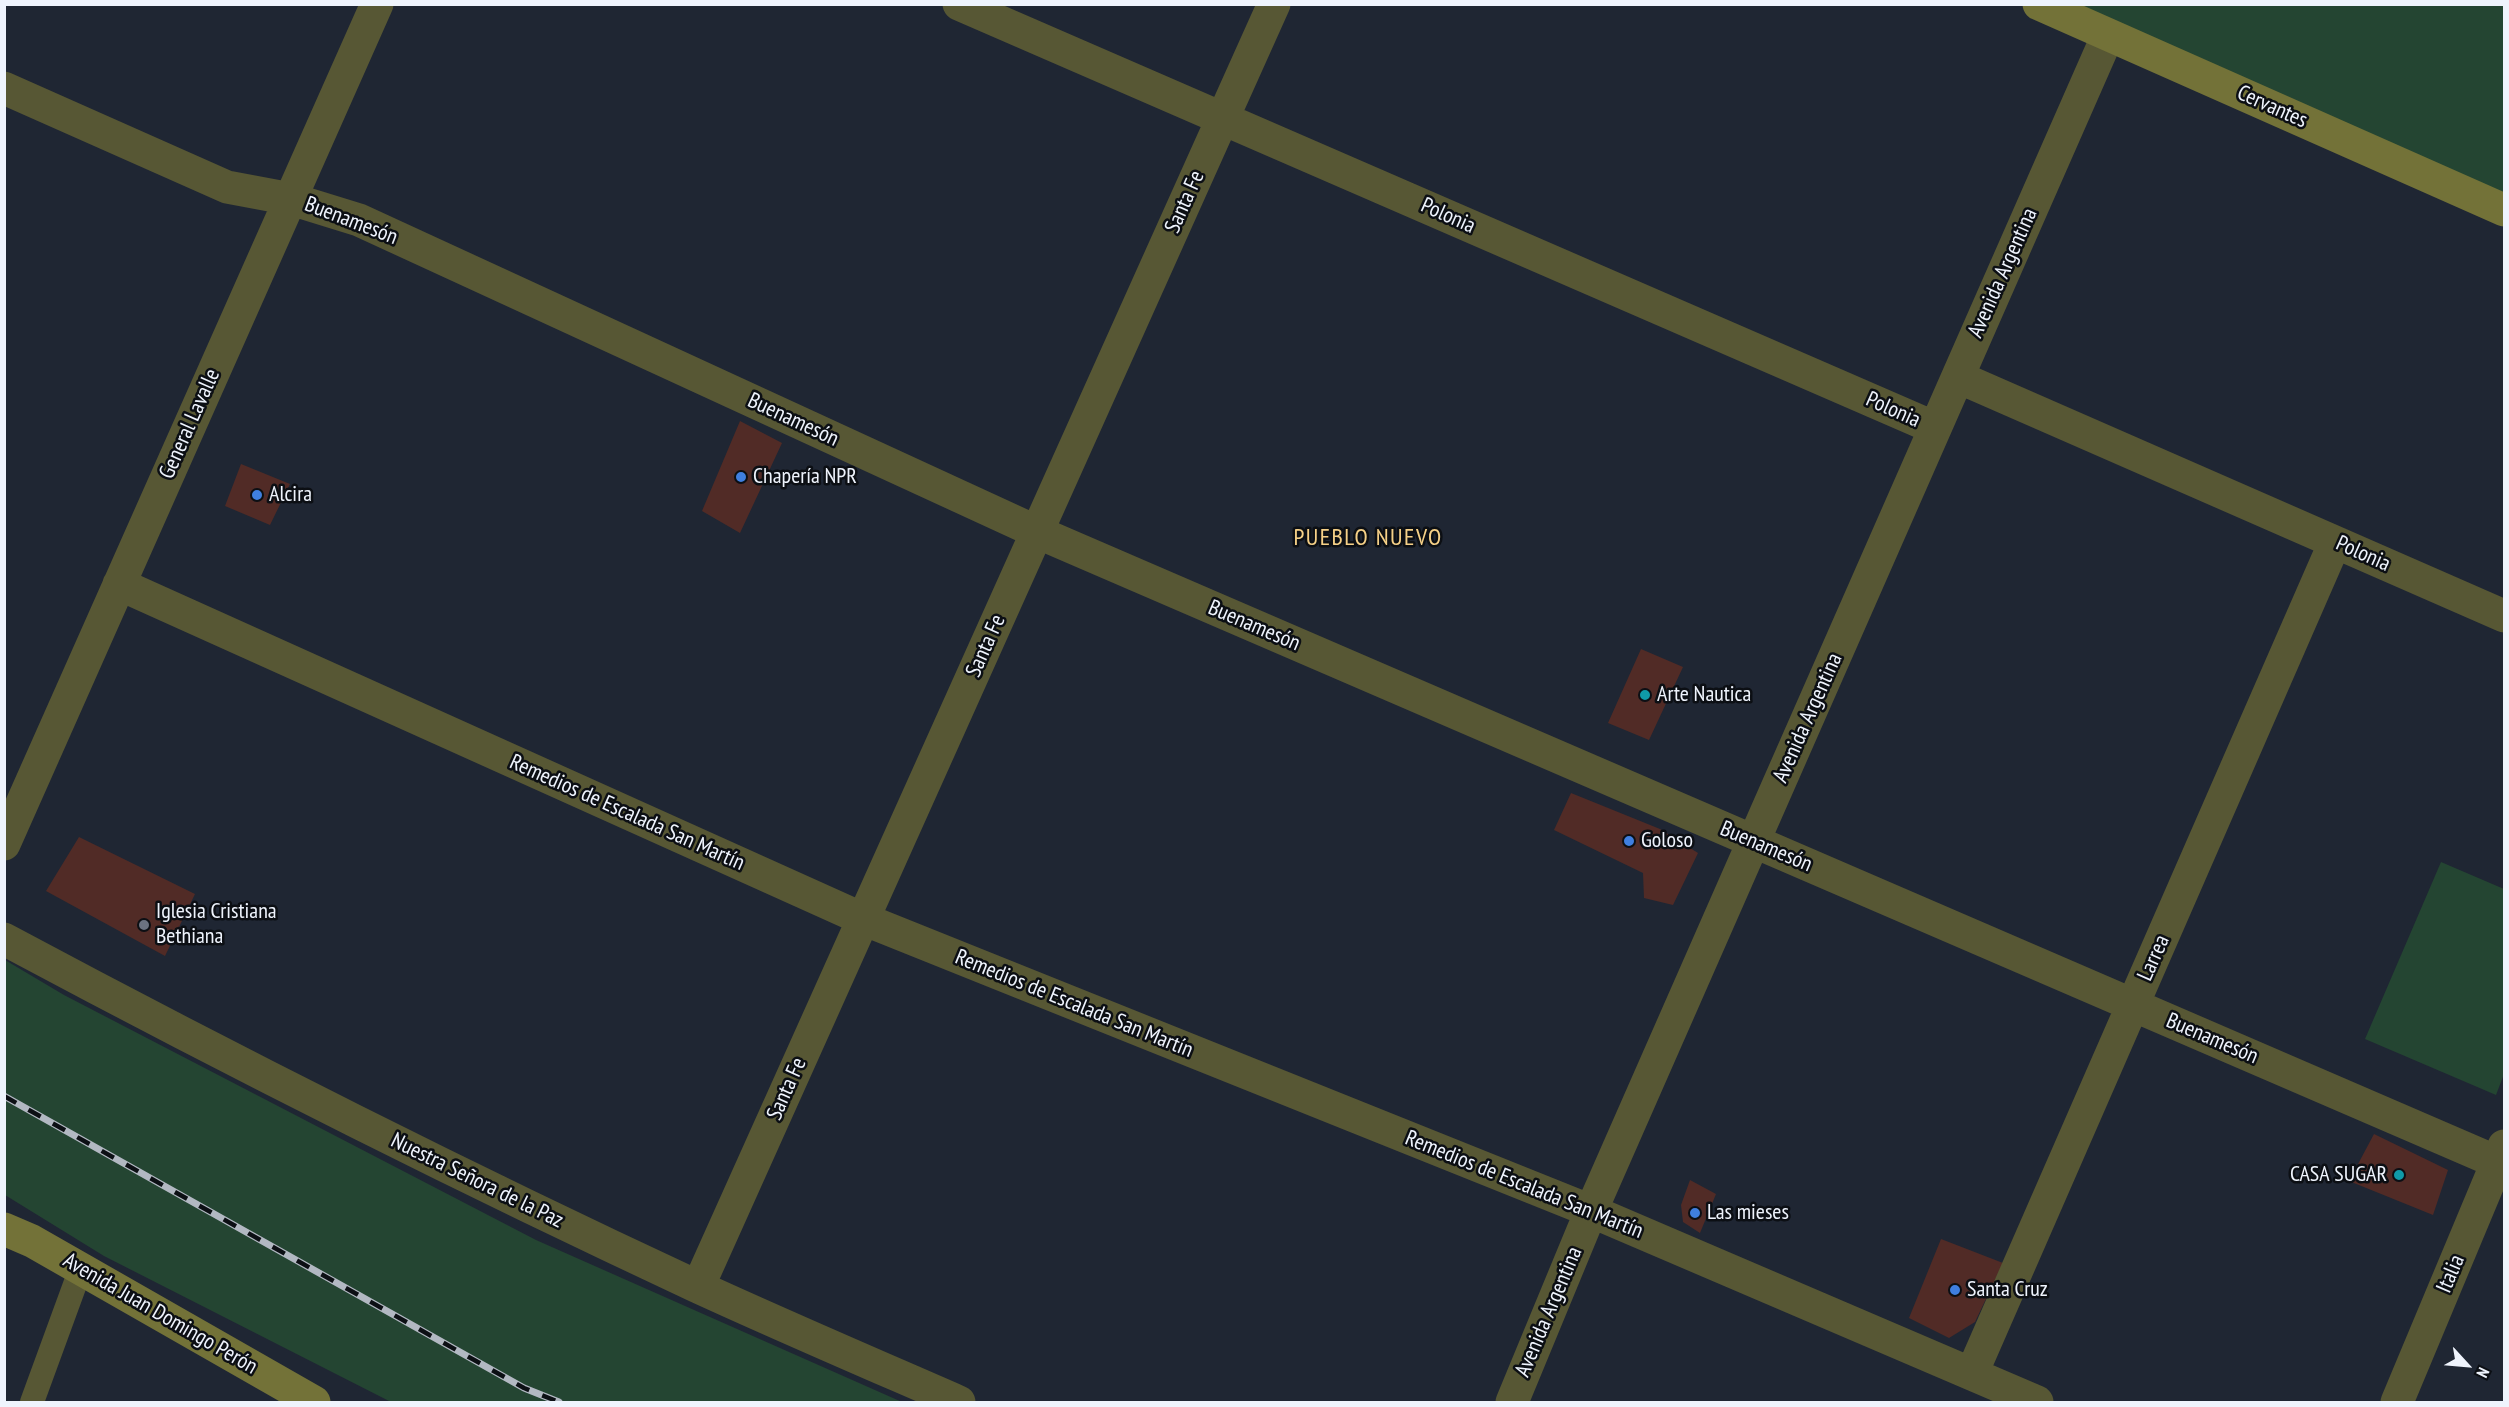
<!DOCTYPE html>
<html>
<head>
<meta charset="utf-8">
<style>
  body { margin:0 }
  #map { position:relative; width:2509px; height:1407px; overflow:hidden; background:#1f2633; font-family:"PT Sans Narrow",sans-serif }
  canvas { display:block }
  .frame { position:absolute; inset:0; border:6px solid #eff4fd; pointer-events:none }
  .north { position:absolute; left:2437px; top:1335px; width:60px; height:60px; -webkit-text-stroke:4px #0c0f14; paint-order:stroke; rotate:116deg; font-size:16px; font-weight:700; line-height:24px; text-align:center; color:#eff4fd }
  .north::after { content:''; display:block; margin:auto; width:21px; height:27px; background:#eff4fd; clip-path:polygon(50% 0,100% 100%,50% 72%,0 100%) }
</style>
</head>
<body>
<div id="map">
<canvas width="2509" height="1407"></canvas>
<div class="frame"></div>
<div class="north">N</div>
</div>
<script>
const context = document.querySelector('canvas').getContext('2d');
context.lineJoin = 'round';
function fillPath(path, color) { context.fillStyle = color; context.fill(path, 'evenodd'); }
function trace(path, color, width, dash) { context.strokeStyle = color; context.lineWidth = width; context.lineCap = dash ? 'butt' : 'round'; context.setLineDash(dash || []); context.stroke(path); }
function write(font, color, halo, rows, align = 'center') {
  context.font = font + ' "PT Sans Narrow",sans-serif'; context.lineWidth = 5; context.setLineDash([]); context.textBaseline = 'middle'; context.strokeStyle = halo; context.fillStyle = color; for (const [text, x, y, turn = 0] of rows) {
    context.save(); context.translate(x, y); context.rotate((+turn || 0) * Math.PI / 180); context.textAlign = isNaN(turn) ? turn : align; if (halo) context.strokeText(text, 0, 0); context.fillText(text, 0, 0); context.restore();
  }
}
const green = new Path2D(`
  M2039 5H2504V210Z
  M2441 862 2504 889V1074L2496 1095 2365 1039Z
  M5 960 64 995 536 1240 902 1402H391L104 1256 5 1195Z`);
const building = new Path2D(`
  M740 421 782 443 740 533 702 511Z
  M241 464 290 484 270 525 225 506Z
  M1641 649 1683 667 1649 740 1608 723Z
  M1571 793 1660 829 1698 853 1673 905 1644 898 1643 873 1554 830Z
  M79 837 195 894 165 956 46 891Z
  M2374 1134 2448 1170 2433 1215 2349 1181Z
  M1690 1180 1716 1194 1700 1233 1683 1222 1681 1205Z
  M1941 1239 2003 1263 1975 1322 1949 1338 1909 1318Z`);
const lane = new Path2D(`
  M32 1402 81 1268`);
const street = new Path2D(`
  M959 4 1935 428
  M4 88 227 187 291 199 359 220 1037 532 2504 1165
  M1958 377 2504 616
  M119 584 863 919 1591 1211 2037 1402
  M4 844 377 4
  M4 939C232 1061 462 1177 696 1286 783 1326 872 1364 959 1402
  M698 1287 1274 4
  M1972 1373 2335 542
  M1512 1402 1591 1211 2108 35
  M2397 1402 2504 1146`);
const secondary = new Path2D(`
  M2039 4 2504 210
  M4 1229 32 1241 314 1402`);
const rail = new Path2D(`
  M4 1096 524 1388 559 1402`);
const markers = [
  [741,477,6,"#3f7fe0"],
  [257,495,6,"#3f7fe0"],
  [1645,695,6,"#0f9aa8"],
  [1629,841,6,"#3f7fe0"],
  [144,925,6,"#6b7280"],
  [2399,1175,6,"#0f9aa8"],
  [1695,1213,6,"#3f7fe0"],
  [1955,1290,6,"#3f7fe0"]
];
const streetNames = [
  ["Cervantes",2272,107,24],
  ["Santa Fe",1185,202,-66],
  ["Polonia",1448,216,24],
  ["Buenamesón",351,221,21],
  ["Avenida Argentina",2003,273,-66],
  ["Polonia",1893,410,24],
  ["Buenamesón",793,420,25],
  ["General Lavalle",190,424,-66],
  ["Polonia",2363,554,24],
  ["Buenamesón",1254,626,23],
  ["Santa Fe",986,646,-66],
  ["Avenida Argentina",1808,718,-66],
  ["Remedios de Escalada San Martín",627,813,24],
  ["Buenamesón",1766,847,23],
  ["Larrea",2154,958,-66],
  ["Remedios de Escalada San Martín",1074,1004,22],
  ["Buenamesón",2212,1039,23],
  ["Santa Fe",787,1089,-66],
  ["Nuestra Señora de la Paz",477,1181,26],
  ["Remedios de Escalada San Martín",1524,1185,22],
  ["Italia",2451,1274,-67],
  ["Avenida Argentina",1549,1312,-67],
  ["Avenida Juan Domingo Perón",160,1314,30]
];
const poiNames = [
  ["Chapería NPR",753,477],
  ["Alcira",269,495],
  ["Arte Nautica",1657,695],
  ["Goloso",1641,841],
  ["Iglesia Cristiana",156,912],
  ["Bethiana",156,937],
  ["CASA SUGAR",2387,1175,"right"],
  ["Las mieses",1707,1213],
  ["Santa Cruz",1967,1290]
];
const neighbourhoodNames = [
  ["PUEBLO NUEVO",1368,538]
];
fillPath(green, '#244532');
fillPath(building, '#512b26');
trace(lane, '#575734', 24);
trace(street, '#575734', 33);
trace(secondary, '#737238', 33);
trace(rail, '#b2b8c2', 7);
trace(rail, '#0c0f14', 4.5, [14]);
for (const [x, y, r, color] of markers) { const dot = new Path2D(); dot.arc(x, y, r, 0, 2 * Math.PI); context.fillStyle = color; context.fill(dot); trace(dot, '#0c0f14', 2); }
write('22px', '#eff4fd', '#0c0f14', streetNames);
write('22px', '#eff4fd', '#0c0f14', poiNames, 'left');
context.letterSpacing = '1.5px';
write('24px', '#f6d188', '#0c0f14', neighbourhoodNames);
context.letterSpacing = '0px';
</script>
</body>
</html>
